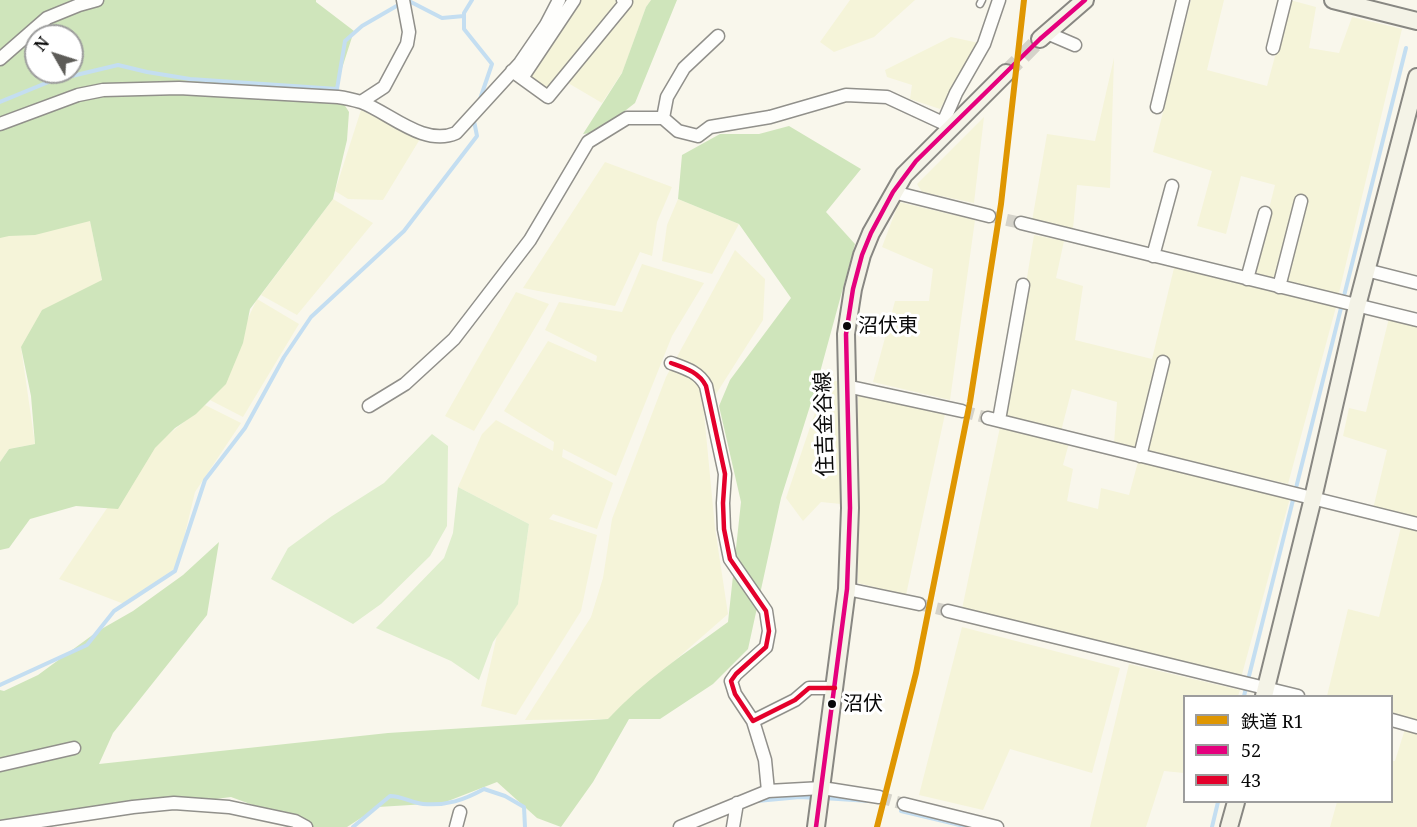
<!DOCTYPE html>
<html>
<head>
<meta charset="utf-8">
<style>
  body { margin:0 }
  #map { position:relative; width:1417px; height:827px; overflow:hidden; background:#f9f7ec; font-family:"Noto Serif","Noto Sans JP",serif }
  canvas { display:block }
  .legend { position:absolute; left:1183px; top:695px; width:210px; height:108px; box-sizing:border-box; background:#fff; border:2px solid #9d9d9d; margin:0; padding:8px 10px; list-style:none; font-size:18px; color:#090909 }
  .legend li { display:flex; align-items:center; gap:12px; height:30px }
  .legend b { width:30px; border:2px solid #9d9d9d }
  .north { position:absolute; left:24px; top:24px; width:60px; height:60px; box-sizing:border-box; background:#fff; border:2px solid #9d9d9d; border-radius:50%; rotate:309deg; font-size:16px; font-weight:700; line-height:24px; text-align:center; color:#090909 }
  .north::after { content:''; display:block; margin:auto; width:21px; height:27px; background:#5d5c58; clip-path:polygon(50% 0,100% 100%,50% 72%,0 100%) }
</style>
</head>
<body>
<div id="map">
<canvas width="1417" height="827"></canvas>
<ul class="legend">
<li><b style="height:8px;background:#df9601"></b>鉄道 R1</li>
<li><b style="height:8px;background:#e5007d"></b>52</li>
<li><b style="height:8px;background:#e4002b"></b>43</li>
</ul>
<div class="north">N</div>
</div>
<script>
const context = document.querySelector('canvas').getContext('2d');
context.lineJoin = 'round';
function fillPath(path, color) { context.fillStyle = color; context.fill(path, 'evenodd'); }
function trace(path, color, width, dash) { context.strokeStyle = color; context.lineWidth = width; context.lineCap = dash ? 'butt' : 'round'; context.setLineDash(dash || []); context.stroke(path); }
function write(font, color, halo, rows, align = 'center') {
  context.font = font + ' "Noto Serif","Noto Sans JP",serif'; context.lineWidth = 6; context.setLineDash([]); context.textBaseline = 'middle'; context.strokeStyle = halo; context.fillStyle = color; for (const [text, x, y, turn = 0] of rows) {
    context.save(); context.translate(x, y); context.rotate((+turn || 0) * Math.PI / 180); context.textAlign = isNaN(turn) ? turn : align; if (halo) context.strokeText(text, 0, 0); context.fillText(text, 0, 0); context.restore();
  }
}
const farmland = new Path2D(`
  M575 0H651L646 7 623 71 602 103 563 80 548 97 522 78Z
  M850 0H915L874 37 834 52 820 42Z
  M1191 0H1224L1207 70 1267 86 1290 0 1316 7 1309 48 1339 53 1352 17 1402 29 1338 297 1252 276 1275 185 1241 176 1226 234 1197 226 1212 171 1153 152Z
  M951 37 979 43 940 109 910 99 912 85 887 77 885 70Z
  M1114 58 1110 188 1077 185 1073 229 1032 221 1047 134 1095 141Z
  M361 110 420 139 383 200 348 199 335 191Z
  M984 117 974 203 922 192 917 184Z
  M605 162 672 187 657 222 652 256 640 252 615 306 523 288Z
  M333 199 373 223 297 315 261 295Z
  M678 199 739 224 712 274 662 261 667 225Z
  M899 202 975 220 950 400 873 382 895 301H929L933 269 882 247Z
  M90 220 102 281 21 347 35 444 9 449 0 462V234Z
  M1034 235 1064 241 1056 278 1083 286 1075 340 1152 359 1174 268 1336 307 1288 484 1114 444 1117 402 1072 389 1061 431 1004 417Z
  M735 250 765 279 763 320 704 413 715 528 728 614 608 719 525 720 591 617 603 578 612 519 666 377Z
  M642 264 704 283 672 336 616 476 563 449 562 457 613 483 597 529 553 514 549 519 597 535 581 611 516 715 481 706 497 635 518 603 529 524 458 487 482 434 496 420 553 451 554 442 504 411 548 341 596 362 597 356 545 330 559 302 622 312Z
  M516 292 549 304 474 431 445 416Z
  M257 299 299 324 243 417 210 400Z
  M1389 318 1417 325V519L1373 509 1387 450 1343 436 1349 408 1366 412Z
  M826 380 837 381 841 504 821 502 803 521 786 498Z
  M858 394 945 414 906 595 858 583Z
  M205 405 241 423 195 492 177 567 124 604 59 579 143 455Z
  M1000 427 1069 443 1063 465 1073 469 1067 501 1098 509 1101 488 1129 495 1138 462 1290 498 1241 678 962 609Z
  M1401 527 1417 531V721L1392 714V696H1327L1348 609 1379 617Z
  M962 627 1120 668 1092 773 1010 749 983 810 919 795Z
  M1129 664 1240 690 1238 696H1184V773L1164 771 1146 827H1090Z
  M1405 729 1417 732V827H1330L1337 802H1392V761H1395Z`);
const green = new Path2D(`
  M432 434 448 446 447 526 430 556 381 604 353 624 271 579 288 548 332 516 384 483Z
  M458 487 529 524 518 604 493 642 479 680 451 661 376 628 444 558 453 533Z`);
const forest = new Path2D(`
  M0 0H316V2L354 31 335 90 349 112 347 140 333 199 250 309 243 343 226 384 196 414 175 428 155 448 118 509 76 506 30 519 9 548 0 550V462L9 449 35 444 31 396 21 347 42 310 102 280 90 221 35 235 9 236 0 238ZM36 36H72V72H36Z
  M651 0H677L635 103 598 132 583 134 622 73 646 7Z
  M789 126 861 169 826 212 855 244 816 387 781 498 748 649 713 684 660 719H629L593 782 561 827 537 818 497 782 443 803 378 807 347 827H313L231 797 77 817 51 827H0V690L4 691 38 675 98 631 133 611 183 575 219 542 207 615 113 733 99 764 388 733 608 719C643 681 687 652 728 622L741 502 719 406 730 380 791 298 739 224 678 199 682 155 720 134H759Z`);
const stream = new Path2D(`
  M407 0 442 18 464 16
  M472 0 464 13V29L492 64 479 102
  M0 102 51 81 118 65 147 72 190 79 337 89 345 41 362 26 400 4
  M0 685 87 645 114 611 175 571 205 480 245 428 284 357 311 317 404 231 477 136 474 121
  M1244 696 1406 48
  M823 798 869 801
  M757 801 800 797 815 798
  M901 811 968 827
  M353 827 390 796C402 796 412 803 423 804 447 806 464 800 484 789L505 796 524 807 525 827
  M1212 827 1218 802`);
const streetTunnel = new Path2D(`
  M989 216 1021 223
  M962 411 988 418
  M919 604 948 611
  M879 797 904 804`);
const secondaryTunnel = new Path2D(`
  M1006 73 1040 39`);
const lane = new Path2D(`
  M980 4 982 0`);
const street = new Path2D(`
  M1047 33 1075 45
  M718 36 684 68 667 97 663 118 678 131 698 136 710 127 770 117 846 95 887 97 943 123
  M1273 48 1285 0
  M0 59 47 18 79 5 97 0
  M512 71 548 97 626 2 623 0
  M522 78 574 0
  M361 102 384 87 407 44 409 32 403 0
  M1157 107 1183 0
  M0 124 78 95 103 90 179 88 338 97C346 98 354 100 361 102 390 113 424 147 456 133L520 63 546 25 559 0
  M948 128 943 123 956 93 984 44 999 0
  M893 192 989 216
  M1021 223 1417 320
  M1153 256 1172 186
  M1366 270 1417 283
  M1247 279 1265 213
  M1279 287 1301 201
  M671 363C685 368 699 372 706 386L725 474 723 503 724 529 730 559 766 611 769 631 766 647 736 674 731 681 735 694 753 721 795 700 809 688H835
  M846 386 962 411
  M369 406 405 384 454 339 530 240 588 142 627 118H663
  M988 418 1417 524
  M999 420 1023 285
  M1140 456 1163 362
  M847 589 919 604
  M948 611 1298 696
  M1392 720 1417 727
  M753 721 765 760 768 791
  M0 765 74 748
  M904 804 997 827
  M1 827 133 807 174 803 229 807 295 821 306 827
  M456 827 460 812
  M680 827 768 791 822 788 879 797
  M733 827 737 803`);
const secondary = new Path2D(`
  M1333 0 1417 21
  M1040 39 1085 0
  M1264 696 1313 498 1357 306 1417 77
  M816 827 847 589 850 508 846 334 853 289 862 255 871 233 904 175 1006 73
  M1229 827 1236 802`);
const bus1 = new Path2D(`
  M816 827 847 589 850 508 846 334 853 289 862 255 871 233 893 192 916 161 1040 39 1085 0`);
const bus2 = new Path2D(`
  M671 363C685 368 699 372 706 386L725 474 723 503 724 529 730 559 766 611 769 631 766 647 736 674 731 681 735 694 753 721 795 700 809 688H835`);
const rail1 = new Path2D(`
  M877 827 916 673 970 402 1001 204 1024 0`);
const markers = [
  [847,326,5,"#090909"],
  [832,704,5,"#090909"]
];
const busNames = [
  ["沼伏東",858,326],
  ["沼伏",843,704]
];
const streetNames = [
  ["住吉金谷線",825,424,-92]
];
fillPath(farmland, '#f5f4d9');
fillPath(green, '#dfeecd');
fillPath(forest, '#cfe5bb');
trace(stream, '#c4def1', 4);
trace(streetTunnel, '#d5d3ca', 12, [12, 6]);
trace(secondaryTunnel, '#d5d3ca', 16, [16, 8]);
trace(lane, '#91908b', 9);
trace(street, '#91908b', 15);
trace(secondary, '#888782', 20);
trace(lane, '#fefefc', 6);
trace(street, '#fefefc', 12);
trace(secondary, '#f4f3e7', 16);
trace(bus1, '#e5007d', 4.5);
trace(bus2, '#e4002b', 4.5);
trace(rail1, '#df9601', 6);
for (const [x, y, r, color] of markers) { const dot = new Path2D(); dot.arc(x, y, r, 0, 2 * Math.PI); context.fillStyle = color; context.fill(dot); trace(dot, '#fff', 2); }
write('20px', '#090909', '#fff', busNames, 'left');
write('21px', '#090909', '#fff', streetNames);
</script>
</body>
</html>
